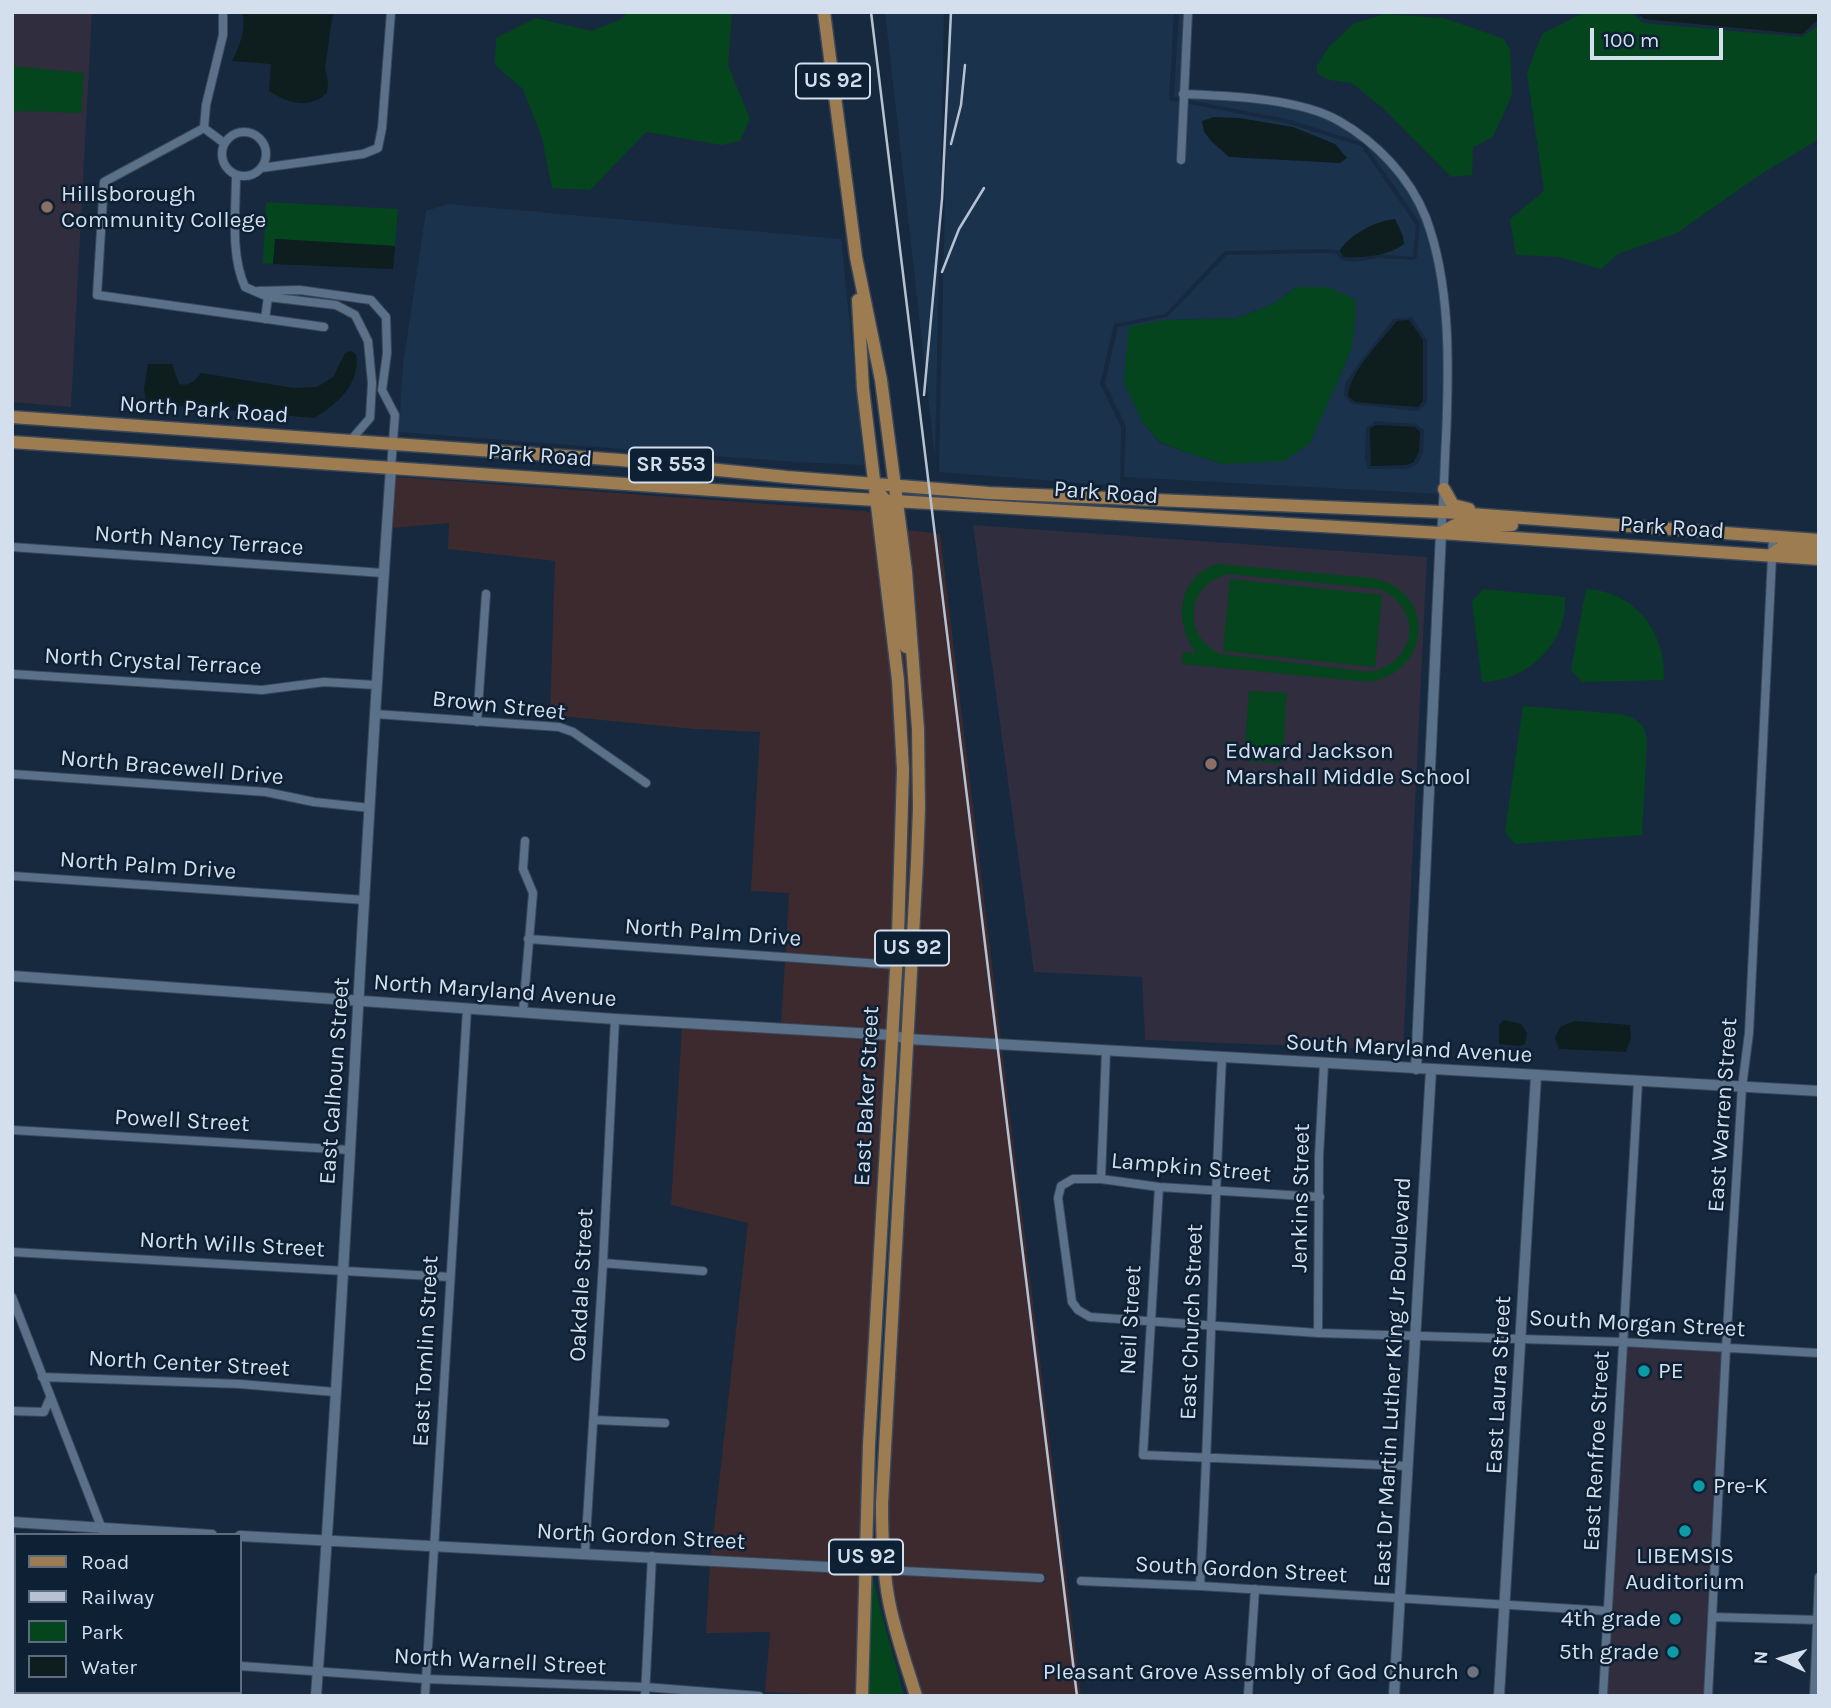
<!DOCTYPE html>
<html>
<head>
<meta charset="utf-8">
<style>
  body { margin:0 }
  #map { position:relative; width:1831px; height:1708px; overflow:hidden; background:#17293f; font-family:Karla,sans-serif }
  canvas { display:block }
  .frame { position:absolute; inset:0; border:14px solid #d4dfee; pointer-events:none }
  .legend { position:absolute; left:14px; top:1533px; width:228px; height:161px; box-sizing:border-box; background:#0e2034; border:2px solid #5d6c7e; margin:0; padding:9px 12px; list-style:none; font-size:21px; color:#d4dfee }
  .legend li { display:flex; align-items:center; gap:14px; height:35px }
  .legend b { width:35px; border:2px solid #5d6c7e }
  .north { position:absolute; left:1747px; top:1624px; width:70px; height:70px; -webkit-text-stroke:5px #0e2034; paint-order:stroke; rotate:274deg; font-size:19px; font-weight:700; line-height:28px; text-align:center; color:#d4dfee }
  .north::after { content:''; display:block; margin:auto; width:24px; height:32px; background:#d4dfee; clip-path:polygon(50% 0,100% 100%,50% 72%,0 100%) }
  .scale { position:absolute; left:1590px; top:28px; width:133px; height:32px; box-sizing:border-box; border:4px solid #d4dfee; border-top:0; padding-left:9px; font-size:21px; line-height:24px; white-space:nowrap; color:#d4dfee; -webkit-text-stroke:5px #0e2034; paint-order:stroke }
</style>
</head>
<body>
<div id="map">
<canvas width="1831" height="1708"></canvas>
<div class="frame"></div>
<ul class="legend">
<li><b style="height:9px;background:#9c7c50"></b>Road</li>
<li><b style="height:9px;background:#b6c2d2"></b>Railway</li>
<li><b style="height:19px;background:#04451d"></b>Park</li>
<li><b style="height:19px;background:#0e1d1d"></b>Water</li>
</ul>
<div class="north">N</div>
<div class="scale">100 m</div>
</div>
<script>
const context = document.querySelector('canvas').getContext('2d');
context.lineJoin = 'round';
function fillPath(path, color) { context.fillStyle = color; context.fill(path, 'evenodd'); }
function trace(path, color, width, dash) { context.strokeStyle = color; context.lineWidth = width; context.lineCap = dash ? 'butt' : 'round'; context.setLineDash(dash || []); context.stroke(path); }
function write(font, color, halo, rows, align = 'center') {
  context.font = font + ' Karla,sans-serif'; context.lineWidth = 5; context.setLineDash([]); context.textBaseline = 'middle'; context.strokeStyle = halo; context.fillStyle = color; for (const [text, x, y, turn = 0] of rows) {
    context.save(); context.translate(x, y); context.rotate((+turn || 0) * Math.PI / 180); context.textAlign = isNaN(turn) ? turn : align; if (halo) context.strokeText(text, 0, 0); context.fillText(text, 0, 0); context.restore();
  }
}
const commercial = new Path2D(`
  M395 477 865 511 873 514 893 681 898 770 891 960 786 953 789 893 751 891 760 732 695 729 550 715 555 561 448 549 449 523 391 528Z
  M906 530 940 534 1001 1040 913 1035 916 652V615Z
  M898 639 906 655 909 680 914 808 903 1033 897 1032Z
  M785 962 890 969 887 1030 781 1024Z
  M682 1028 886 1040 861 1564 711 1555 748 1223 671 1205Z
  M912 1044 1002 1050 1081 1696H921L898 1622 890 1575 1045 1583 1046 1575 889 1565 887 1504Z
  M710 1564 861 1573 857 1696 765 1692 770 1632 706 1633Z`);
const built = new Path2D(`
  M885 12H944L935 458 895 100Z
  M949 12H1174L1169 100 1286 123 1361 146 1416 225 1413 257 1324 249 1225 251 1165 314 1114 324 1100 384 1121 427 1120 486 939 472Z
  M1179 12H1188L1182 95 1290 105 1339 122 1385 155 1418 197 1442 284 1453 415 1446 484 1437 487 1440 494 1124 477 1126 426 1105 383 1118 327 1167 317 1227 255 1323 253 1337 254 1341 260 1355 262 1378 258 1414 260 1417 257 1420 223 1364 143 1287 119 1174 97ZM1297 287 1352 347 1330 397 1223 464 1193 455 1160 443 1142 422 1135 404 1165 320 1236 318 1271 305ZM1412 317 1427 340V403L1418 411 1352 404 1344 396 1345 384 1356 367 1393 319ZM1376 421 1415 424 1424 430 1423 452 1418 464 1407 469H1368L1365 458 1366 428Z
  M448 204 841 239 864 465 795 462 399 432 403 365 426 211Z`);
const education = new Path2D(`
  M12 12H92L71 407 12 402Z
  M973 525 1427 557 1403 1050 1145 1040 1142 977 1034 972Z
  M1622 1342 1726 1348 1708 1696H1603Z`);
const green = new Path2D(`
  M627 12H732L728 65 750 119 740 141 722 145 646 132 590 190 552 188 542 138 523 89 495 65 496 38 536 18 591 31 622 19Z
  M1585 12H1631L1643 23 1802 37 1819 25V139L1758 176 1677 233 1618 254 1601 269 1559 257 1516 255 1510 219 1544 191 1527 73 1542 34Z
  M1384 14 1444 18 1504 39 1510 50 1512 95 1493 137 1473 147 1472 175 1451 177 1386 111 1352 83 1329 80 1317 73V66L1328 48 1353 24Z
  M12 66 84 73 81 113 19 111 12 114Z
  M266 202 398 209 395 246 276 239 273 264 263 263Z
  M1297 287H1328L1355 299 1356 312 1352 347 1339 378 1310 443 1284 461 1224 464 1193 455 1160 442 1142 422 1124 382 1129 327 1165 320 1237 318 1271 305Z
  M1218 564 1371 578C1437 589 1433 672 1369 682L1182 664 1183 652 1196 653C1174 622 1176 577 1218 564ZM1229 574 1380 589C1424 610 1417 662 1370 672L1220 654C1182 635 1185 584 1229 574Z
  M1230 579 1382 595 1375 667 1223 651Z
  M1483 589 1565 597C1568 644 1527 681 1482 682L1472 601Z
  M1586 589C1636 592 1666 632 1664 680L1582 682 1571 670Z
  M1249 691 1287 693 1282 763 1244 761Z
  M1523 706 1619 714C1636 717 1646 724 1647 742L1642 835 1515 844 1505 832Z
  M871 1579H873C882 1618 894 1657 904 1696H868Z`);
const water = new Path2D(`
  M243 12H333L325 67 328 83 327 93C308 110 288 103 269 91L271 64 232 61C241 44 245 31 243 12Z
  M1637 12H1819V19L1802 34 1644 19Z
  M1214 117 1239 118 1293 127 1335 144 1347 158 1340 163 1229 157 1212 142 1204 132 1202 121Z
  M1395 219 1403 236 1404 244C1389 256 1362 258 1343 257L1340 250C1351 234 1375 221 1395 219Z
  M275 239 395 246 393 269 273 264Z
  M1409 320 1423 340V401L1418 407 1355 402 1348 396C1350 371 1381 341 1397 321Z
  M351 351 356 354C361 383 338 404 314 418L146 403 144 389 148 364H172L179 384C189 387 195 381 201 373L294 388 317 387 333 377 345 353Z
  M1376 425 1415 427 1420 432 1419 451 1414 462 1406 465 1371 466 1370 428Z
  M1505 1020 1521 1024 1527 1033 1525 1044 1520 1046 1499 1044V1026L1502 1021Z
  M1575 1021 1630 1025 1631 1038 1626 1052 1559 1049 1555 1038 1560 1027Z`);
const minor = new Path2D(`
  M1183 94C1229 96 1299 98 1339 121 1376 142 1410 177 1426 218 1451 285 1449 367 1446 438 1444 470 1444 502 1441 533
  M204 128 206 105 223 35V12
  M222 154a22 22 0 1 1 44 0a22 22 0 1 1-44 0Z
  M224 143 204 128 104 182 97 295 324 327
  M1181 160 1188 12
  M261 168 363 154 378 148 382 128 391 12
  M236 175C236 211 230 254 245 287L268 297 336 305 355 315 368 341 372 383 370 418 350 441
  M258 291 300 290 371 300 386 317 387 353 382 390 395 415 391 468
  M265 319 268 297
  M12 547 383 573
  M12 674 262 690 324 682 376 685
  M375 714 559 727 573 732 646 783
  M477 722 486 594
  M12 774 266 792 314 802 370 808
  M12 876 365 900
  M528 939 896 965
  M523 1012 533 893 523 869 525 841
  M12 1130 350 1150
  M1101 1179 1106 1051
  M1159 1187 1143 1455 1407 1466
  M1320 1197 1159 1187 1101 1179H1073L1061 1186 1058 1198 1072 1302 1078 1310 1090 1317 1318 1333 1622 1342 1819 1353
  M12 1252 450 1277
  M603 1263 703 1271
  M12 1297 102 1529
  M1318 1333 1319 1156 1324 1064
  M42 1377 240 1384 335 1392
  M12 1411 44 1412 50 1398
  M594 1420 665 1423
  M585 1553 603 1263 615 1019
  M884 1570 1040 1578
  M1081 1581 1200 1586 1608 1611
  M1200 1586C1210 1410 1213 1234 1222 1058
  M1712 1617 1819 1620
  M12 1653H16
  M240 1666 426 1679 645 1687 759 1696
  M42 1696V1692
  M425 1696 467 1009
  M645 1696 652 1556
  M1248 1696 1255 1589
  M1603 1696 1638 1082
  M1708 1696 1726 1348 1742 1087 1749 1033 1773 536
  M1814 1696 1819 1577`);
const tertiary = new Path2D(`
  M12 976 615 1019 892 1035 907 1039 961 1042 1819 1091
  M1416 1069 1441 533
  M12 1522 212 1535
  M240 1536 884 1570
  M316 1696C346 1287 362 877 391 468
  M1394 1696 1431 1070
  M1499 1696 1536 1076`);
const primary = new Path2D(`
  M824 12 856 257 881 380 906 571 918 729 919 808 917 862 882 1504C882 1535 883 1566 888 1596 894 1631 906 1663 916 1696
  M858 300 863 389 898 680 903 770 898 935 869 1445 862 1696
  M12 417 621 460 787 477 989 493 1443 512 1819 540
  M12 442 757 493 1441 533 1819 559
  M1444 489 1453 505 1469 509
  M882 496 885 500 903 636 906 647
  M1441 533 1455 525H1512
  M1771 555 1781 548 1819 549`);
const rail = new Path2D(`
  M871 12 1077 1696
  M951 144 961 105 965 65
  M942 272 959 229 984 188
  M924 395 942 199 951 12`);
const markers = [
  [47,207,7,"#8d6e63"],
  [1211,764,7,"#8d6e63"],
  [1644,1371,7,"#0f9aa8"],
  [1699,1486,7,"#0f9aa8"],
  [1685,1531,7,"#0f9aa8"],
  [1675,1619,7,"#0f9aa8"],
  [1673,1652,7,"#0f9aa8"],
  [1473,1672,7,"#6b7280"]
];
const shields = [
  [833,81,74],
  [671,465,84],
  [912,948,74],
  [866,1557,74]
];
const shieldNames = [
  ["US 92",833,81],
  ["SR 553",671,465],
  ["US 92",912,948],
  ["US 92",866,1557]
];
const poiNames = [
  ["Hillsborough",61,194],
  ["Community College",61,220],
  ["Edward Jackson",1225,751],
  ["Marshall Middle School",1225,777],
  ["PE",1658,1371],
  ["Pre-K",1713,1486],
  ["LIBEMSIS",1685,1556,"center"],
  ["Auditorium",1685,1582,"center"],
  ["4th grade",1661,1619,"right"],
  ["5th grade",1659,1652,"right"],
  ["Pleasant Grove Assembly of God Church",1459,1672,"right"]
];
const streetNames = [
  ["North Park Road",204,410,4],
  ["Park Road",540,456,4],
  ["Park Road",1106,493,4],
  ["Park Road",1672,528,4],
  ["North Nancy Terrace",199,541,4],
  ["North Crystal Terrace",153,662,3],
  ["Brown Street",499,706,6],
  ["North Bracewell Drive",172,768,5],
  ["North Palm Drive",148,866,4],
  ["North Palm Drive",713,933,4],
  ["North Maryland Avenue",495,991,4],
  ["South Maryland Avenue",1409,1049,3],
  ["East Calhoun Street",335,1081,-86],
  ["East Baker Street",867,1096,-87],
  ["East Warren Street",1723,1115,-86],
  ["Powell Street",182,1121,3],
  ["Lampkin Street",1191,1168,5],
  ["Jenkins Street",1301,1198,-89],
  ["North Wills Street",232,1245,3],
  ["Oakdale Street",582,1285,-87],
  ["Neil Street",1131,1320,-87],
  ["East Church Street",1192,1322,-88],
  ["South Morgan Street",1637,1324,3],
  ["East Tomlin Street",426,1351,-87],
  ["North Center Street",189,1364,3],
  ["East Dr Martin Luther King Jr Boulevard",1393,1382,-87],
  ["East Laura Street",1499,1385,-87],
  ["East Renfroe Street",1597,1451,-87],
  ["North Gordon Street",641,1537,3],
  ["South Gordon Street",1241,1570,3],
  ["North Warnell Street",500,1662,3]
];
fillPath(commercial, '#3d2a2f');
fillPath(built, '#1b324d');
fillPath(education, '#302d3e');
fillPath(green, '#04451d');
fillPath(water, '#0e1d1d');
trace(minor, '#394759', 10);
trace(tertiary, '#394759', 12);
trace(primary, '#394759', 15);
trace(minor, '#5b7089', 8);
trace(tertiary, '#5b7089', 10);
trace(primary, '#9c7c50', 12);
trace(rail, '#b6c2d2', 2.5);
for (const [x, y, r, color] of markers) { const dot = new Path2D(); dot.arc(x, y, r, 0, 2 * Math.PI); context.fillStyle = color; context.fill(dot); trace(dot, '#0e2034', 2.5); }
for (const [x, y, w] of shields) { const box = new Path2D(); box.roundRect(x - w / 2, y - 17.5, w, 35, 5); context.fillStyle = '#0e2034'; context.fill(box); trace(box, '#d4dfee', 2); }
write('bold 21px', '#d4dfee', null, shieldNames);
write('23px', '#d4dfee', '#0e2034', poiNames, 'left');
write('23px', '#d4dfee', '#0e2034', streetNames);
</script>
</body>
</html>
